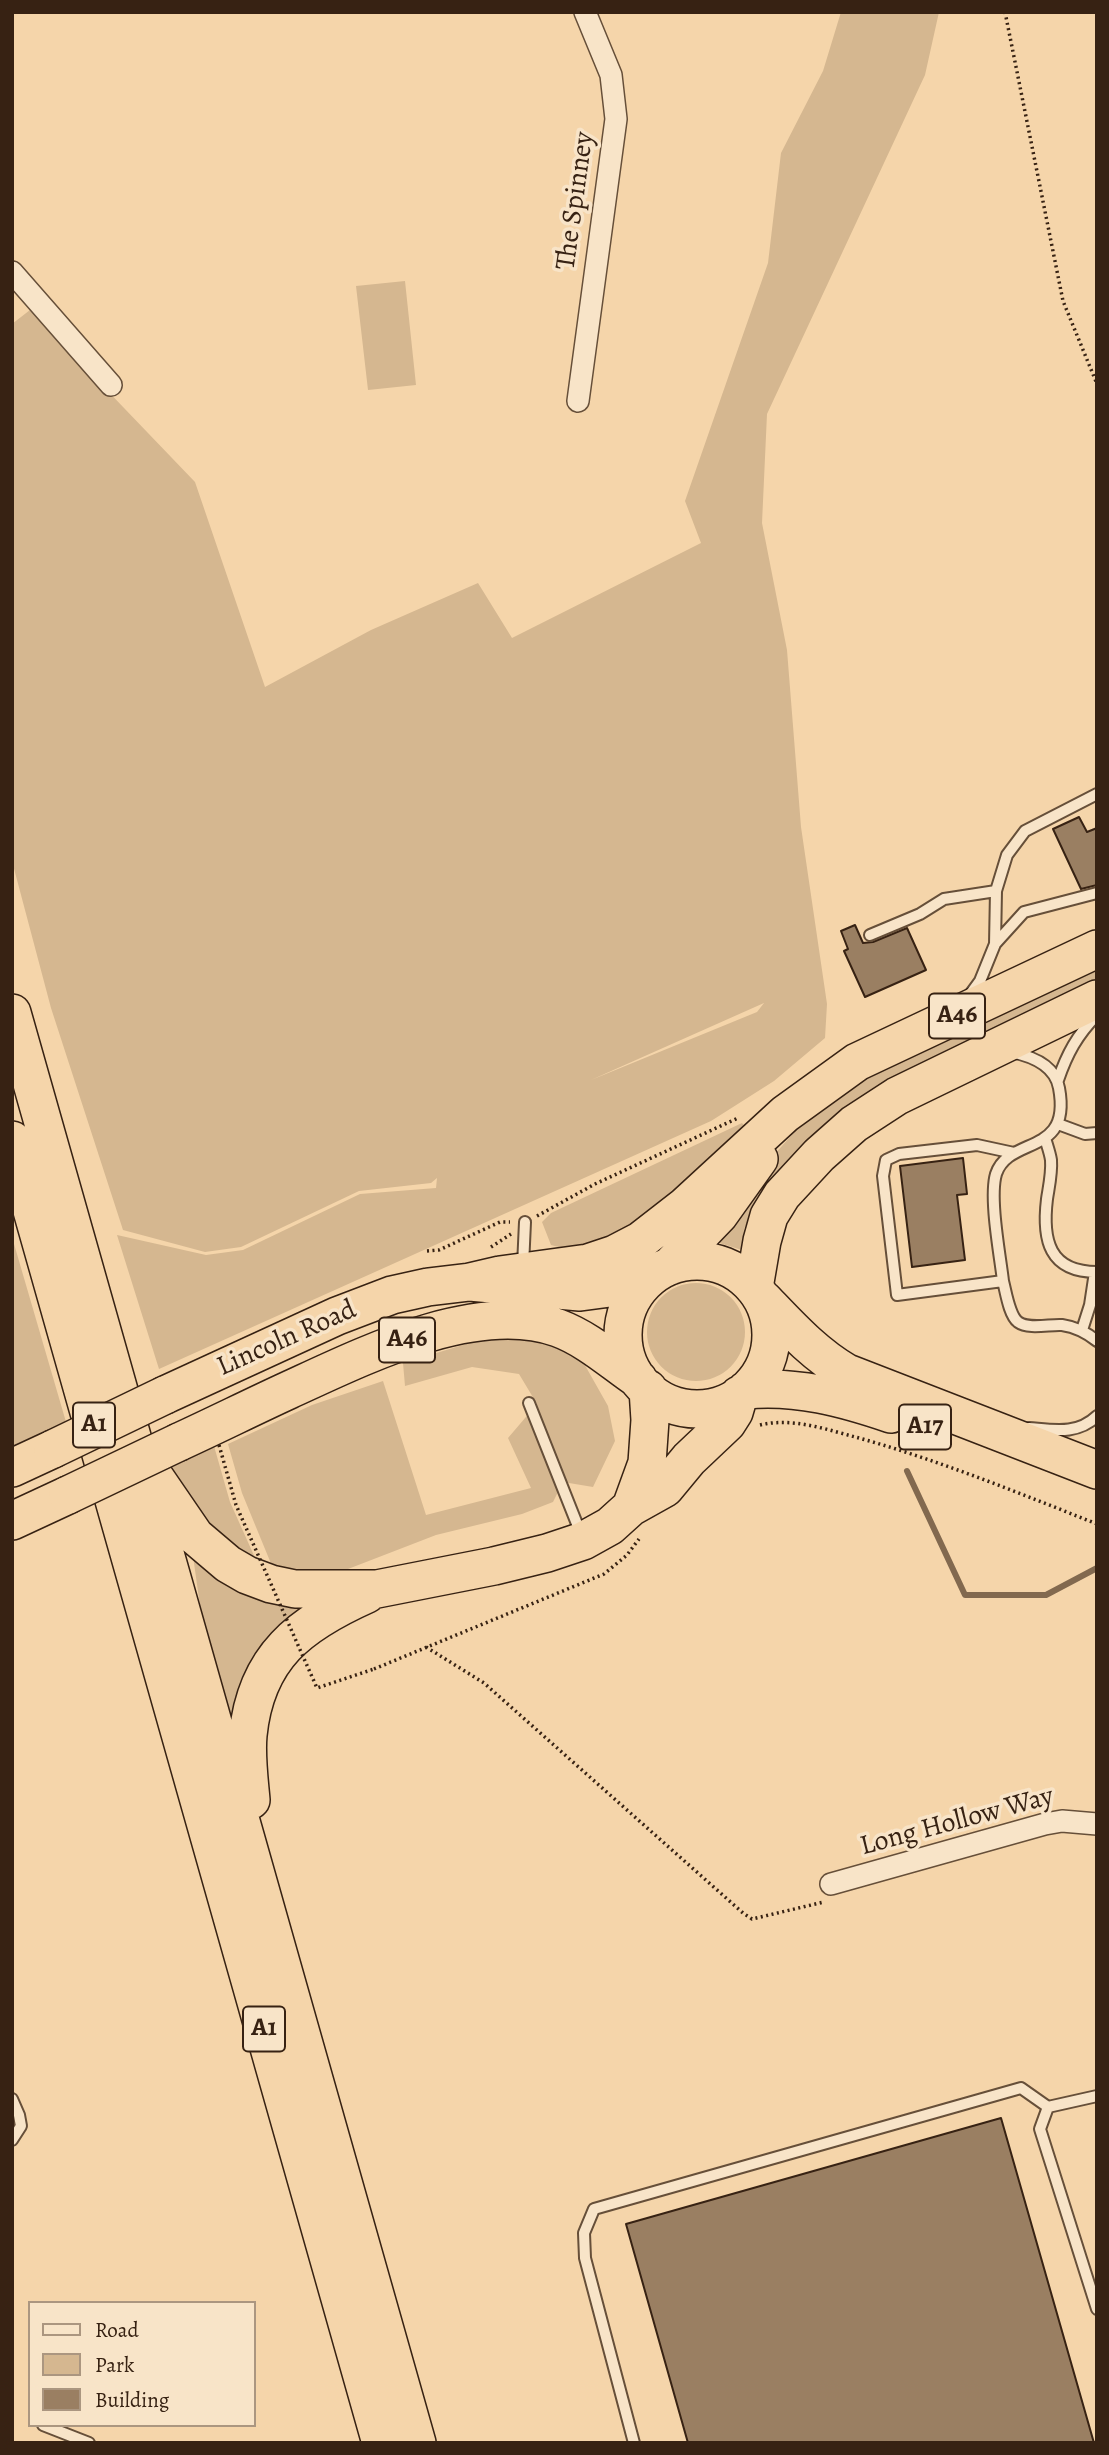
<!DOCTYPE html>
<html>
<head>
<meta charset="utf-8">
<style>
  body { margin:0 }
  #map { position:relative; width:1109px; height:2455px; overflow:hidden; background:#f5d5aa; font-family:Alegreya,serif }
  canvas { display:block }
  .frame { position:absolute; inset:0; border:14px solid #372213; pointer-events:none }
  .legend { position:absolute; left:28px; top:2301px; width:228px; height:126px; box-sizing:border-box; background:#f8e4c8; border:2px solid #ab9680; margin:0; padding:9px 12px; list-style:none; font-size:21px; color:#372213 }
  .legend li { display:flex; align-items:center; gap:14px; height:35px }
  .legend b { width:35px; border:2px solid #ab9680 }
</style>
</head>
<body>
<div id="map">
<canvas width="1109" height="2455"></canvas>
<div class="frame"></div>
<ul class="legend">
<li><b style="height:9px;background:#f8e4c8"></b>Road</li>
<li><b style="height:19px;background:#d5b790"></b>Park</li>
<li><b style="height:19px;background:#9a7f62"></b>Building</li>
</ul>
</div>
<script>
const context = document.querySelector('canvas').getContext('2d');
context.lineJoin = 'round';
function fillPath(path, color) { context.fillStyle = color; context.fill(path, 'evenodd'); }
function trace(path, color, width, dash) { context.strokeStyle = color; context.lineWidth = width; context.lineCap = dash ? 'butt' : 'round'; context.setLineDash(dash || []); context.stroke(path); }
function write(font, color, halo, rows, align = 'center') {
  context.font = font + ' Alegreya,serif'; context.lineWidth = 7; context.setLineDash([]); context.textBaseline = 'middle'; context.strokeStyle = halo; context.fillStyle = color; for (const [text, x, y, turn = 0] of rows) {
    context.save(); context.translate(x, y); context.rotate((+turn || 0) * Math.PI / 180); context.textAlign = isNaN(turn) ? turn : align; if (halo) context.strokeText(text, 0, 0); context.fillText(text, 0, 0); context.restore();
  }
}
const green = new Path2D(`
  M841 12H939L925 75 767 414 762 523 787 650 801 827 827 1004 825 1038 774 1081 711 1121 159 1369 117 1235 206 1255 243 1250 360 1194 436 1188 437 1178 431 1183 359 1191 241 1247 205 1252 123 1230 51 1008 12 861V324L30 310 195 482 265 687 371 630 478 583 512 638 701 543 685 501 768 263 781 153 823 71ZM764 1003 757 1012 591 1080Z
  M405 281 416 385 368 390 356 286Z
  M1097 964V982L850 1109 780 1170 755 1205 744 1229 742 1250 713 1241 773 1156 798 1128 854 1083Z
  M742 1123 751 1134 625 1240 570 1250 551 1245 542 1222 551 1213Z
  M12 1237 66 1422 12 1448Z
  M647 1332a49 49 0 1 1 98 0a49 49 0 1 1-98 0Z
  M493 1336 541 1340 582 1360 608 1406 615 1441 593 1487 563 1482 553 1502 522 1514 436 1535 348 1569 307 1570 272 1566 242 1493 228 1444 312 1405 383 1381 426 1515 531 1488 508 1438 537 1404 519 1374 472 1367 405 1386 403 1363Z
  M214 1446 230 1502 256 1560 206 1529 169 1469Z
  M193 1556 317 1600 234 1745 203 1627Z`);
const stream = new Path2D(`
  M907 1471 965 1595H1046L1097 1568`);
const building = new Path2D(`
  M1079 817 1087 832 1097 828V885L1081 889 1053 829Z
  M855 925 863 943 873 942 907 928 926 970 865 997 844 951 848 949 841 931Z
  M963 1158 967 1194 957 1195 965 1260 912 1267 900 1166Z
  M1001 2118 1094 2443H688L626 2224Z`);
const path = new Path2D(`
  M1005 12 1063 301 1097 384
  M537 1216 595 1184 738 1118
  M491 1247 511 1234
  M427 1251 439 1250 500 1222H510
  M760 1425C793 1417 828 1430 859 1438 941 1461 1019 1493 1097 1524
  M426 1647 484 1683 743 1913 752 1919 824 1902
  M374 1669 604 1574 627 1555 639 1539`);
const service = new Path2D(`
  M870 935 920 914 944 899 996 891
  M995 944 996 891 1007 855 1025 831 1097 794
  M969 996 980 981 995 944 1024 912 1097 893
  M1058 1080C1067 1054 1077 1035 1097 1015
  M1058 1124 1085 1134 1097 1133
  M1045 1138C1047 1145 1050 1153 1051 1160 1052 1173 1049 1186 1047 1199 1042 1240 1049 1272 1097 1272
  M1014 1153 977 1145 899 1154 886 1160 883 1176 897 1295 1003 1281C1006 1292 1009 1315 1018 1322 1029 1330 1050 1324 1062 1325 1076 1327 1086 1332 1097 1341
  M523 1266 525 1222
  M1003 1281C1000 1255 989 1198 996 1174 1009 1135 1072 1157 1059 1088 1055 1065 1031 1056 1011 1052
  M1082 1330 1090 1305 1095 1272
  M529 1403 581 1534
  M1029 1428C1054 1430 1077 1435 1097 1416
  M1097 2096 1048 2107 1040 2129 1097 2309
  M12 2099 19 2115 21 2126 12 2140
  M43 2425 89 2443
  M634 2443 585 2258 584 2233 594 2209 1021 2088 1048 2107`);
const minor = new Path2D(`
  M12 272 111 385
  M578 401 616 119 611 75 585 12
  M831 1884 1045 1824 1062 1821 1097 1824`);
const trunk = new Path2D(`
  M12 1013 417 2443
  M12 1140 381 2443
  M623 1335a74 74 0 1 1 148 0a74 74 0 1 1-148 0Z
  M670 1266 719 1215 759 1159
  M470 1282 500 1275 588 1263 615 1254 640 1241 685 1206 785 1114 857 1062 1097 949
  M754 1288 762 1241 769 1216 782 1195 819 1155 854 1124 897 1096 1097 999
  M763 1299C789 1326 814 1354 847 1373L1097 1470
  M746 1390C796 1385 844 1398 891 1414
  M165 1395 337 1316 392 1295 428 1287 470 1282 580 1292 625 1286 661 1270
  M179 1442C216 1425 252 1407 289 1390 363 1356 476 1299 558 1328 588 1339 613 1362 638 1379
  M12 1468 53 1449
  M156 1479 195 1536 228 1564 247 1575 271 1584 295 1589H377L494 1566 547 1553 583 1541 610 1526 631 1507 665 1488 689 1459 727 1423 734 1412 739 1395
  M631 1507 647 1463 650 1420 648 1389
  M12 1521 68 1495
  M251 1800C249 1778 246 1756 248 1735 256 1656 300 1624 367 1594`);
const pathBridge = new Path2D(`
  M219 1445 236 1505 317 1688 374 1669`);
const trunkBridge = new Path2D(`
  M53 1449 165 1395
  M68 1495 179 1442`);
const shields = [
  [957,1016,56],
  [407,1340,56],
  [94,1425,42],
  [925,1427,52],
  [264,2029,42]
];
const shieldNames = [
  ["A46",957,1016],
  ["A46",407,1340],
  ["A1",94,1425],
  ["A17",925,1427],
  ["A1",264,2029]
];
const streetNames = [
  ["The Spinney",576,201,-82],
  ["Lincoln Road",287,1339,-24],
  ["Long Hollow Way",957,1822,-15]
];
fillPath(green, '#d5b790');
trace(stream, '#82694f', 6);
fillPath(building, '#9a7f62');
trace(building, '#372213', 2);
trace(service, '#664f39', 14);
trace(minor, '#664f39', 24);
trace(trunk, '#372213', 40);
trace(path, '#372213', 3.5, [2, 3.5]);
trace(service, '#f8e4c8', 10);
trace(minor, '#f8e4c8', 21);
trace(trunk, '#f5d5aa', 37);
trace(trunkBridge, '#372213', 40, []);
trace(pathBridge, '#372213', 3.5, [2, 3.5]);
trace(trunkBridge, '#f5d5aa', 37);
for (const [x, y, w] of shields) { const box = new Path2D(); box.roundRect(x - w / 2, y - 22.5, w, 45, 5); context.fillStyle = '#f8e4c8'; context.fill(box); trace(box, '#372213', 2); }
write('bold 26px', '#372213', null, shieldNames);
write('28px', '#372213', '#f8e4c8', streetNames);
</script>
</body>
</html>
